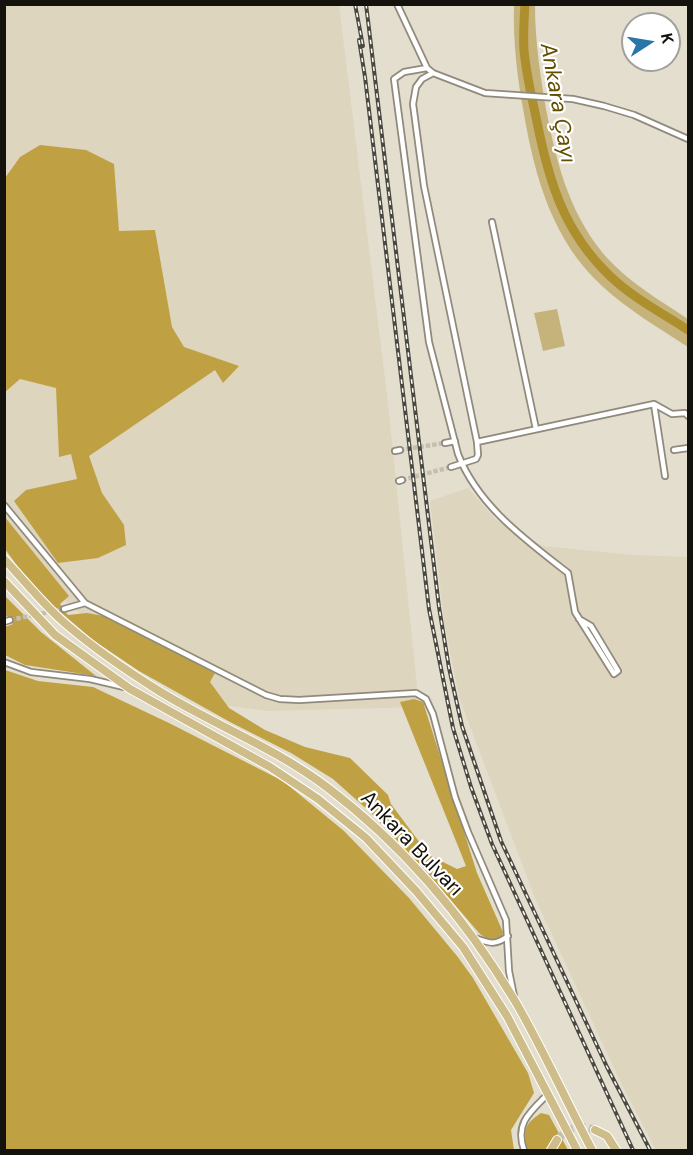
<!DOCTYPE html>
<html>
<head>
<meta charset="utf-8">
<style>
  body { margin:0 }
  #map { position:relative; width:693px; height:1155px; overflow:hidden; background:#e3dece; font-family:"DM Sans",sans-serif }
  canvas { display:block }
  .frame { position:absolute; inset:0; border:6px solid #14120c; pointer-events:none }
  .north { position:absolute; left:621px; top:12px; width:60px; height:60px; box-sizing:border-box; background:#fff; border:2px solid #a1a09e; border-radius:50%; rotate:78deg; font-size:16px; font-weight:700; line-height:24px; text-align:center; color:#14120c }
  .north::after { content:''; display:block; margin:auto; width:21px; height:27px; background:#2977a9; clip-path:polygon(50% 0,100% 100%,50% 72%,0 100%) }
</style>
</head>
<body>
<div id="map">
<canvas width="693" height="1155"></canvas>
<div class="frame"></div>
<div class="north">K</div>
</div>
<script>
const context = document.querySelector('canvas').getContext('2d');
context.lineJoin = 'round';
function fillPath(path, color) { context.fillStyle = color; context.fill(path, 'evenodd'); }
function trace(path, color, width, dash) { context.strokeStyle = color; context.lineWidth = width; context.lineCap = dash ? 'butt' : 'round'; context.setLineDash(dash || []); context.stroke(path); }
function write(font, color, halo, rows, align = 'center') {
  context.font = font + ' "DM Sans",sans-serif'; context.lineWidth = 4.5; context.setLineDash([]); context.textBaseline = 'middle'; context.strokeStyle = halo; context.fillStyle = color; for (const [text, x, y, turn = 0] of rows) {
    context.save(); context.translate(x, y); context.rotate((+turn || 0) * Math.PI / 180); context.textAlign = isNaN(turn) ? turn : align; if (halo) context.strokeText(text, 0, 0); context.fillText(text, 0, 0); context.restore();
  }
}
const built = new Path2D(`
  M4 5H339L388 403 419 707 268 711 223 705 110 640 26 566 5 537Z
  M468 488 496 520 543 546 633 555 688 557V1150H656L621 1083 535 898 460 700 445 628 430 501Z`);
const green = new Path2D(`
  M514 5H535C535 41 540 73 546 109 556 160 568 210 602 252 625 280 658 299 688 319V347C659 328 628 310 602 286 553 241 535 178 524 114 517 77 513 42 514 5Z
  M557 309 565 346 543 351 534 313Z`);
const forest = new Path2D(`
  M40 145 86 150 114 164 119 231 155 230 172 327 184 347 239 366 223 383 215 370 89 456 102 493 124 525 126 545 98 558 58 563 14 501 26 490 77 479 71 454 59 457 56 388 20 379 4 393 5 178 20 157Z
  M4 516 69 596 60 604 68 615 87 613 104 616 215 673 210 682 229 708 265 730 305 747 350 758 388 795 391 804 429 855 457 869 466 866 400 702 414 699 423 702 477 873 503 932 502 938C493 943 486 939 479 933L425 870 370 812 333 779 291 753 230 722 139 671 93 640 51 604 18 567 5 549Z
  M4 595 41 632 96 676 25 665 5 655V627L13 624 7 616 5 617Z
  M5 670 38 681 93 687 169 723 283 781 344 831 409 898 457 956 473 978 528 1073 534 1093 511 1130 514 1150H5Z
  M541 1113 549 1115 568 1150H556L559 1142 553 1139 547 1150H527C524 1130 523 1125 541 1113Z`);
const river = new Path2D(`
  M525 4C524 20 523 35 524 50 526 74 532 98 537 122 549 182 564 232 610 276 633 298 662 313 688 330`);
const streetTunnel = new Path2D(`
  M400 450 445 443
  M402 480 451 467
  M10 620 64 609`);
const primaryTunnel = new Path2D(`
  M557 1140C568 1128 580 1124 595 1130`);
const street = new Path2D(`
  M397 4 427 68 433 73 485 93 573 99 604 106 634 115 688 139
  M427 68 404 72 394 79 429 342 458 454C478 506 526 540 568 573L575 612 614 674 618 671 591 626 579 619
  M433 73 422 79 416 87 413 104 424 186 477 442 654 404 672 414 685 413 688 416
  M492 222 536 429
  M654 404 665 476
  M445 443 455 441
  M674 450 688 448
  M395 451 400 450
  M451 467 476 459 478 455 477 442
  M399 481 402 480
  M4 505 85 603 266 695 280 699 299 700 416 693 426 699 433 714 455 797 468 832 506 920 509 971 514 996
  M64 609 85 603
  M4 622 10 620
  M4 662 31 672 90 679 124 687
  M475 938C489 943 495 946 508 936
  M524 1150C515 1124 529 1113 547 1095`);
const primary = new Path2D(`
  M4 559C25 581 44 606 67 625 95 649 127 671 159 691 214 725 276 748 328 788 403 845 466 920 515 1001 543 1049 566 1101 592 1150
  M4 581 55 635 130 689 270 767 318 799 366 838 416 891 463 947 507 1016 577 1150
  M595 1130 607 1136 616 1150
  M551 1150 557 1140`);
const rail = new Path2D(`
  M355 4 363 46
  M366 4 439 607 449 668 462 726 501 841 607 1067 650 1150
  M359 40 365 77 429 609 453 728 471 787 492 844 633 1150`);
const streetNames = [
  ["Ankara Bulvarı",411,844,46]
];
const waterNames = [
  ["Ankara Çayı",557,103,80]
];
fillPath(built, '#ddd5be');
fillPath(green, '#c6b37c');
fillPath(forest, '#bfa143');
trace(river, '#ad8f2e', 9);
trace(streetTunnel, '#c4bfb1', 4.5, [4.5, 2]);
trace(primaryTunnel, '#c4bfb1', 8, [8, 4]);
trace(street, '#8f8a7b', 8);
trace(primary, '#fff', 10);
trace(street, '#fff', 4.5);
trace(primary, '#cebd88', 8);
trace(rail, '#4b483f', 4);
trace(rail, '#fff', 1.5, [4.5]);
write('21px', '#14120c', '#fff', streetNames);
write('italic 22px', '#634f01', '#fff', waterNames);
</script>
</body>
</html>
